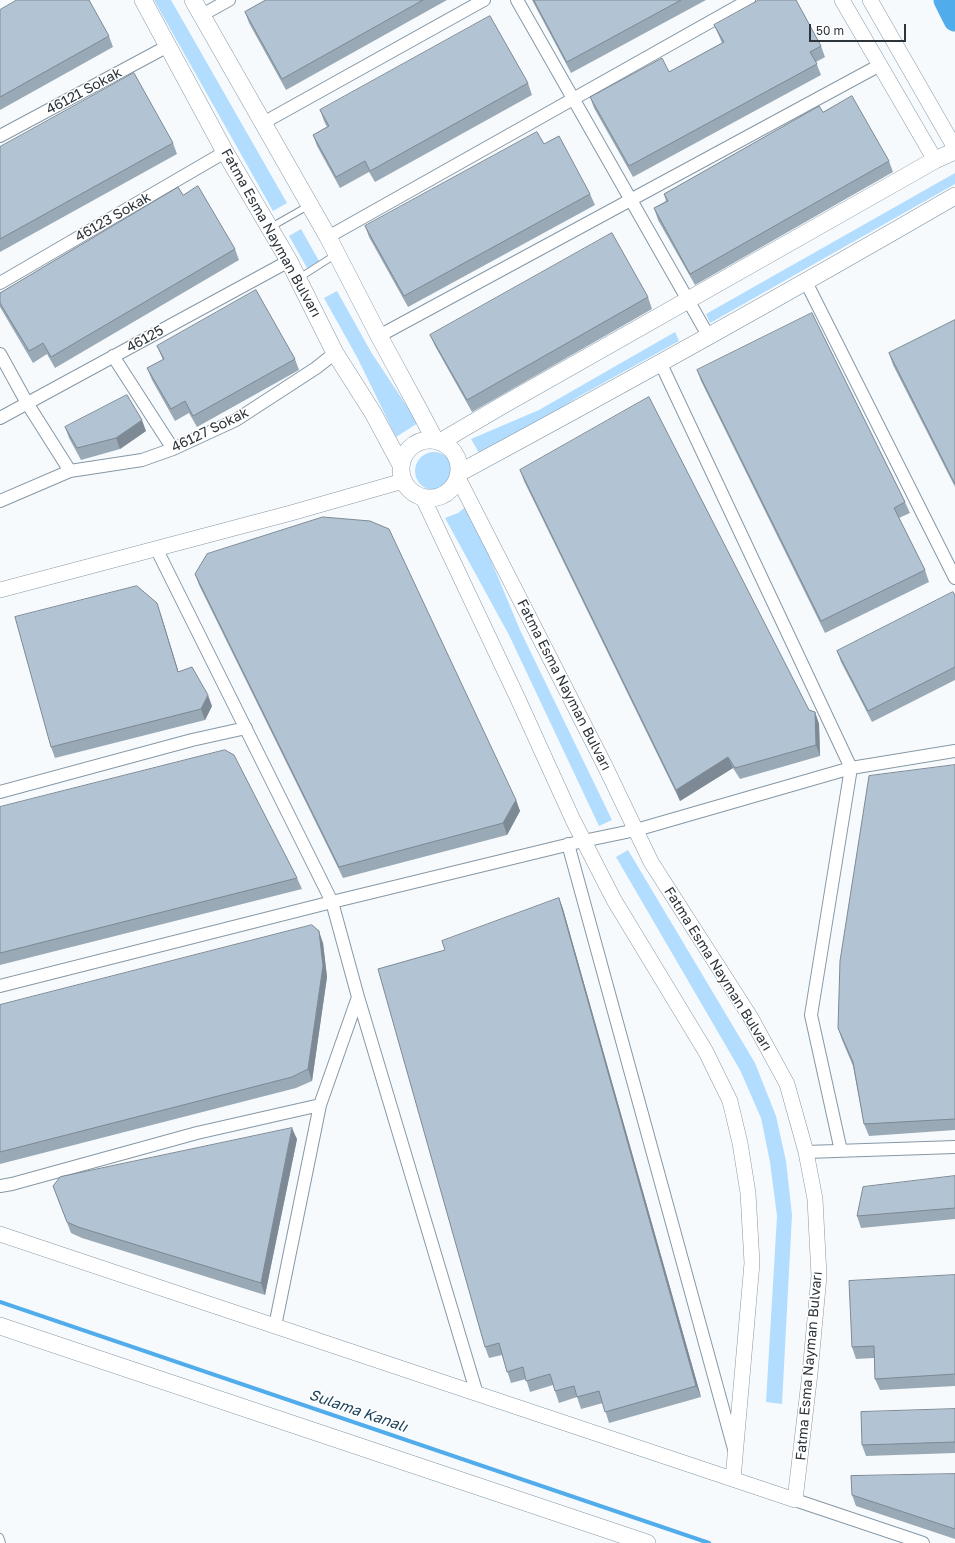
<!DOCTYPE html>
<html>
<head>
<meta charset="utf-8">
<style>
  body { margin:0 }
  #map { position:relative; width:955px; height:1543px; overflow:hidden; background:#f6fafd; font-family:"Golos Text",sans-serif }
  canvas { display:block }
  .scale { position:absolute; left:809px; top:24px; width:97px; height:18px; box-sizing:border-box; border:2px solid #2d343a; border-top:0; padding-left:5px; font-size:12px; line-height:14px; white-space:nowrap; color:#2d343a; -webkit-text-stroke:3px #fff; paint-order:stroke }
</style>
</head>
<body>
<div id="map">
<canvas width="955" height="1543"></canvas>
<div class="scale">50 m</div>
</div>
<script>
const context = document.querySelector('canvas').getContext('2d');
context.lineJoin = 'round';
function fillPath(path, color) { context.fillStyle = color; context.fill(path, 'evenodd'); }
function trace(path, color, width, dash) { context.strokeStyle = color; context.lineWidth = width; context.lineCap = dash ? 'butt' : 'round'; context.setLineDash(dash || []); context.stroke(path); }
function write(font, color, halo, rows, align = 'center') {
  context.font = font + ' "Golos Text",sans-serif'; context.lineWidth = 3; context.setLineDash([]); context.textBaseline = 'middle'; context.strokeStyle = halo; context.fillStyle = color; for (const [text, x, y, turn = 0] of rows) {
    context.save(); context.translate(x, y); context.rotate((+turn || 0) * Math.PI / 180); context.textAlign = isNaN(turn) ? turn : align; if (halo) context.strokeText(text, 0, 0); context.fillText(text, 0, 0); context.restore();
  }
}
const green = new Path2D(`
  M154 0H171L287 203 273 211Z
  M955 173V184L710 323 706 314Z
  M301 229 319 261 307 268 289 236Z
  M337 291 371 352 418 423 396 437 358 359 324 298Z
  M675 332 679 341 578 397 482 458 471 439 539 410Z
  M415 471a19 19 0 1 1 38 0a19 19 0 1 1-38 0Z
  M468 505 520 630 612 820 599 826 509 635 445 518 458 513Z
  M628 850 755 1063 776 1116 786 1161 792 1215 782 1404 766 1402 777 1216 770 1162 761 1118 740 1070 616 857Z`);
const stream = new Path2D(`
  M0 1302 709 1543`);
const river = new Path2D(`
  M945 0 955 20`);
const service = new Path2D(`
  M271 227 308 206
  M299 278 335 255
  M0 1537 2 1543`);
const minor = new Path2D(`
  M517 0 709 337
  M202 15 229 0
  M263 123 484 0
  M0 136 168 46
  M328 237 749 0
  M806 282 955 578
  M0 283 225 152
  M379 336 880 65
  M0 354 27 403 70 471 142 460 173 449 236 420 316 368 335 353
  M113 356 173 449
  M661 364 851 768 811 1015 841 1151
  M0 418 289 261
  M0 501 70 471
  M0 792 192 740 246 728
  M568 844 734 1449
  M0 986 332 902 583 841 636 830 851 768 955 751
  M358 997 477 1394
  M806 1152 955 1147
  M0 1186 12 1184 197 1133 320 1105 358 997 332 902 156 548
  M275 1326 320 1105
  M795 1500 923 1543`);
const tertiary = new Path2D(`
  M842 0 935 160
  M870 0 955 148
  M423 498 518 699 573 820 614 900 706 1052 730 1101 740 1143 748 1193 752 1263 733 1479
  M0 590 291 513 403 481
  M0 1234 795 1500 810 1373 819 1276 815 1199 806 1152 787 1084 751 1018 651 862 606 768 458 478`);
const secondary = new Path2D(`
  M143 0 225 152 289 261 335 353 373 413 401 465
  M193 0 328 237 379 336 417 406 435 440
  M401 469a29 29 0 1 1 58 0a29 29 0 1 1-58 0Z
  M440 442 503 405 935 160 955 151
  M459 473C626 383 791 291 955 196
  M0 1326 647 1543`);
const wall = new Path2D(`
  M266 0H447L286 90 249 23 245 12Z
  M532 0H706L571 73Z
  M0 10 109 36 113 47 0 110Z
  M714 25 821 46 825 57 816 62 821 75 633 177 594 108 590 97 669 72 722 43 719 36Z
  M528 83 532 95 375 182 369 172 340 188 317 146 313 135 327 127 324 121 320 110Z
  M823 112 889 161 893 172 695 285 658 220 654 208 666 201 664 194Z
  M173 143 177 154 0 252V147Z
  M590 194 595 205 408 307 369 237 365 226Z
  M183 195 235 249 239 260 55 368 47 354 33 363 0 307V293Z
  M648 297 652 309 472 412 435 346 430 335Z
  M955 320V487L893 365 889 353Z
  M157 346 295 359 299 370 197 427 189 413 175 421 152 380 147 368 163 360Z
  M697 370 905 502 910 513 899 518 925 570 929 582 825 633 701 381Z
  M65 427 146 431 120 449 81 460 69 438Z
  M520 470 809 710 815 712 819 724 820 756 740 779 733 768 680 801 524 481Z
  M195 574 516 800 520 811 507 835 343 878 199 585Z
  M955 595V680L872 722 841 662 837 651Z
  M161 615 178 671 212 706 205 720 55 758 51 747Z
  M955 765V1130L869 1136 864 1124 853 1066 842 1040 838 1028Z
  M0 807 297 878 302 889 0 965Z
  M559 898 563 909 701 1397 609 1423 603 1403 581 1409 577 1397 559 1403 553 1385 530 1392 526 1379 511 1383 502 1355 489 1358 485 1347 445 950Z
  M323 943 327 977 312 1081 296 1088 0 1164V1005Z
  M297 1139 265 1295 82 1238 71 1233 53 1186Z
  M955 1176V1219L861 1228 857 1216Z
  M955 1275V1386L880 1390 875 1379 874 1358 856 1359 852 1347Z
  M955 1409V1453L866 1456 862 1445Z
  M955 1474V1539L856 1506 852 1495Z`);
const shadedWall = new Path2D(`
  M142 420 146 431 120 449 116 438Z
  M157 603 161 615 182 683 178 672Z
  M208 695 212 706 205 720 201 709Z
  M815 712 819 724 820 756 816 745Z
  M728 757 733 768 680 801 676 790Z
  M516 800 520 811 507 835 503 823Z
  M559 898 563 909 701 1397 696 1386Z
  M319 931 323 943 327 977 312 1081 308 1069Z
  M292 1128 297 1139 265 1295 261 1283Z`);
const building = new Path2D(`
  M17 0H89L109 36 0 97V10Z
  M266 0H423L282 79 245 12Z
  M534 0H681L567 62Z
  M759 0H796L821 46 810 52 817 64 629 166 590 97 662 58 669 72 724 42 714 25Z
  M490 16 528 83 370 171 365 161 336 177 313 135 329 126 320 110Z
  M134 73 173 143 0 239V147Z
  M852 96 889 161 690 274 654 208 668 201 664 194 819 106 823 112Z
  M537 132 544 144 559 136 590 194 404 296 365 226Z
  M198 186 235 249 51 357 43 343 29 351 0 303V293L178 187 183 195Z
  M612 233 648 297 467 400 430 335Z
  M256 290 295 359 193 416 185 401 171 409 147 368 164 359 157 346Z
  M812 313 905 502 894 508 925 570 821 621 697 370Z
  M955 320V484L889 353Z
  M127 395 142 420 116 438 77 448 65 427Z
  M649 397 809 710 815 712 816 745 735 768 728 757 676 790 520 470Z
  M323 517 370 521 389 529 516 800 503 823 339 867 195 574 207 554Z
  M137 586 157 603 178 672 192 667 208 695 201 709 51 747 15 617Z
  M953 592 955 595V667L868 711 837 651Z
  M225 750 234 755 297 878 0 953V807Z
  M955 765V1119L864 1124 853 1062 838 1028 840 961 869 776Z
  M559 898 696 1386 605 1412 599 1391 577 1397 574 1386 555 1391 550 1374 526 1381 523 1367 507 1372 499 1343 485 1347 378 969 445 950 442 941Z
  M312 925 319 931 323 966 308 1069 292 1077 0 1152V1005Z
  M292 1128 261 1283 78 1227 67 1222 53 1186 60 1177Z
  M955 1176V1208L857 1216 863 1187Z
  M955 1275V1374L875 1379 874 1346 852 1347 849 1281Z
  M955 1409V1442L862 1445 861 1412Z
  M955 1474V1529L852 1495 851 1476Z`);
const streetNames = [
  ["46121 Sokak",84,91,-28],
  ["46123 Sokak",113,217,-30],
  ["Fatma Esma Nayman Bulvarı",271,233,61],
  ["46125",145,339,-29],
  ["46127 Sokak",210,430,-26],
  ["Fatma Esma Nayman Bulvarı",564,685,63],
  ["Fatma Esma Nayman Bulvarı",718,969,58],
  ["Fatma Esma Nayman Bulvarı",809,1366,-85]
];
const waterNames = [
  ["Sulama Kanalı",358,1411,19]
];
fillPath(green, '#b2ddfe');
trace(stream, '#51acec', 4);
trace(river, '#51acec', 23);
trace(service, '#8698a6', 8);
trace(minor, '#8698a6', 14);
trace(tertiary, '#8698a6', 16);
trace(secondary, '#8698a6', 18);
trace(service, '#fff', 6);
trace(minor, '#fff', 12);
trace(tertiary, '#fff', 15);
trace(secondary, '#fff', 17);
fillPath(wall, '#99a9b5');
fillPath(shadedWall, '#7d8994');
fillPath(building, '#b2c4d3');
trace(building, '#7d8994', 1);
write('14px', '#2d343a', '#fff', streetNames);
write('italic 15px', '#193f59', '#fff', waterNames);
</script>
</body>
</html>
